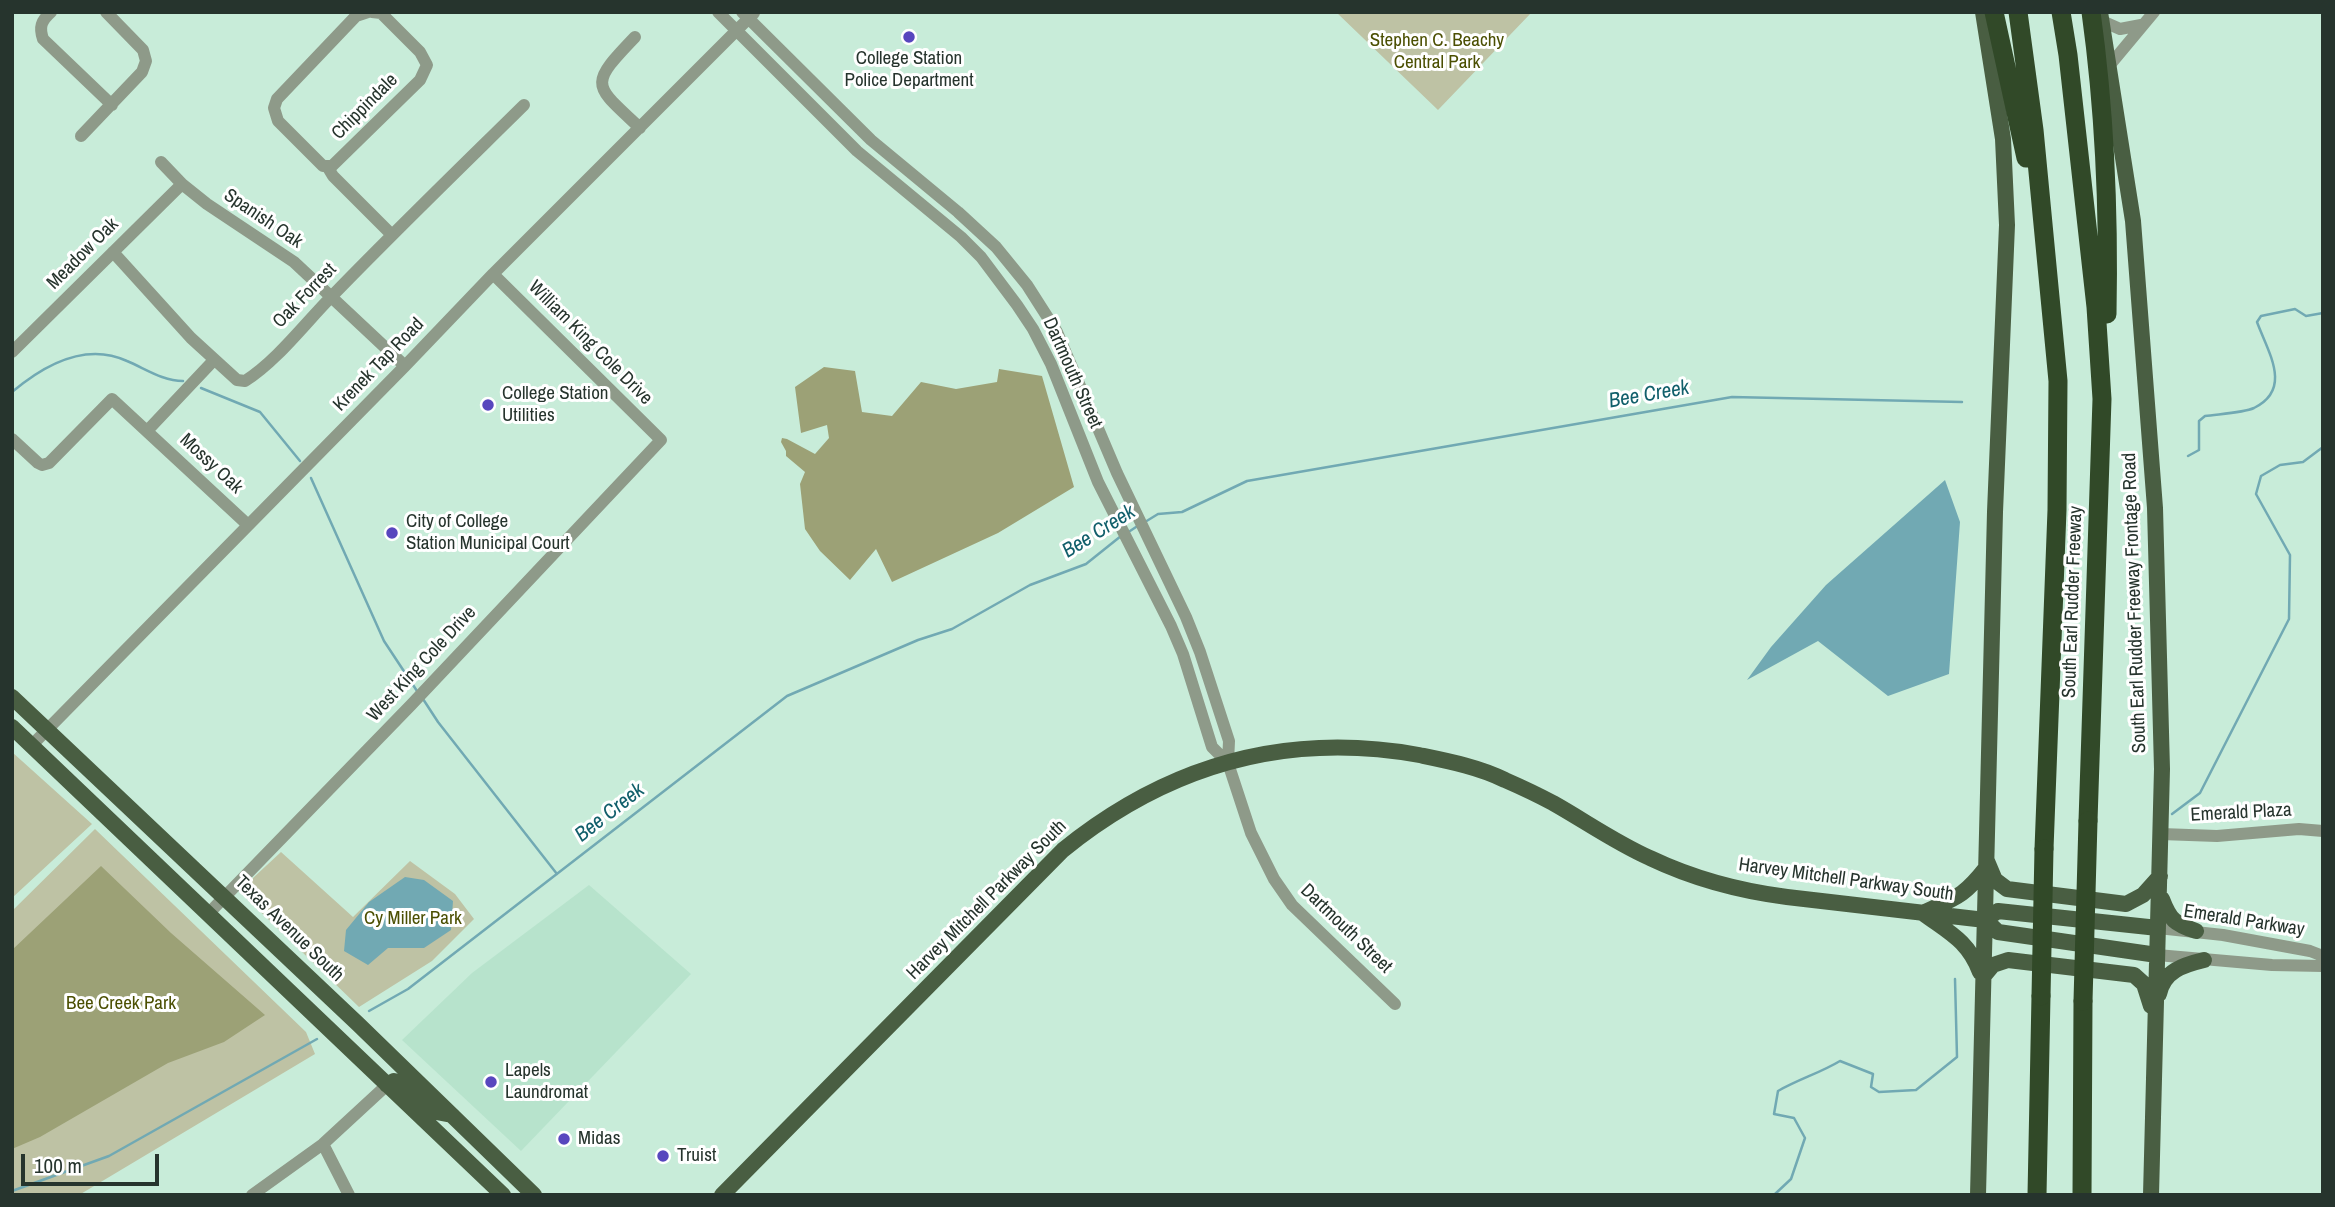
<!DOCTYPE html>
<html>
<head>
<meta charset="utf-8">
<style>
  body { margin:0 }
  #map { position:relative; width:2335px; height:1207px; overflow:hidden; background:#c8ecd9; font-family:"Archivo Narrow",sans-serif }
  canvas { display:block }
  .frame { position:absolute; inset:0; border:14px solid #26342d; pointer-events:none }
  .scale { position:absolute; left:21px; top:1154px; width:138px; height:32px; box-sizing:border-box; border:4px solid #26342d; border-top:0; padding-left:9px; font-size:21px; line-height:24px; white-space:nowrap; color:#26342d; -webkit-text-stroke:5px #fff; paint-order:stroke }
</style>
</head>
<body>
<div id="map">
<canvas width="2335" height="1207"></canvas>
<div class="frame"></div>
<div class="scale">100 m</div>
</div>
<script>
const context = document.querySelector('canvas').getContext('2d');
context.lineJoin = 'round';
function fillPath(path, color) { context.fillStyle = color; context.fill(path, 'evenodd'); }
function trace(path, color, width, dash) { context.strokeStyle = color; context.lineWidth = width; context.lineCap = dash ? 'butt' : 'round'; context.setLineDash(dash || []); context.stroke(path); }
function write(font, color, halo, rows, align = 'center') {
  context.font = font + ' "Archivo Narrow",sans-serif'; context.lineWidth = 6; context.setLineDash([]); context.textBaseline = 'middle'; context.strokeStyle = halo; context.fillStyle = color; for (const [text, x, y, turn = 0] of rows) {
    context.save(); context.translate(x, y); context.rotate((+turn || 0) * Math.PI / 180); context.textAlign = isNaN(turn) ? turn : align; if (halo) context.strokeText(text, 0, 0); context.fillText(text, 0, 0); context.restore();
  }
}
const built = new Path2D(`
  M589 885 691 974 521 1151 402 1040 472 973Z`);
const green = new Path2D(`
  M1336 12H1532L1438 110Z
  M12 752 92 824 12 898Z
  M95 829 306 1032 315 1054 79 1195H12V911Z
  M281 852 353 917 410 861 455 894 474 919 432 961 359 1007 239 891Z`);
const forest = new Path2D(`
  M824 367 855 371 862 412 892 416 921 382 956 389 997 382 999 369 1042 376 1074 487 998 533 892 582 876 549 850 580 820 551 805 529 800 484 805 472 786 456V451L781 442 782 438 787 439 815 454 829 438 827 425 801 433 795 387Z
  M101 866 171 933 265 1015 224 1042 168 1063 40 1137 12 1149V950Z`);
const water = new Path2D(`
  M1945 480 1960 522 1949 674 1888 696 1818 641 1747 680 1771 647 1826 585Z
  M405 877 424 880 453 901 451 930 424 948H388L368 965 344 951 346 930 369 902Z`);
const stream = new Path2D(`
  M201 388 260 412 300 461
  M12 392C44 365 86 342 127 361 146 369 163 381 183 381
  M2188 456 2199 450V421L2205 416C2218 414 2243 413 2254 408 2293 389 2268 352 2257 322L2261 316 2295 309 2306 316 2323 313
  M311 478 384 641 417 691
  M1145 522 1158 514 1182 512 1247 481 1732 397 1962 402
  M1127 533 1139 525
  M423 699 438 722 557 874
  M2172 814 2200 793 2289 619 2290 555 2256 494 2261 476 2280 465 2303 462 2323 447
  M369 1011 408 989 787 696 918 640 952 629 1030 585 1086 564 1121 536
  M12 1191 109 1156 317 1039
  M1774 1195 1791 1179 1805 1138 1794 1118 1774 1114 1778 1091C1799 1079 1820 1073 1840 1061L1873 1074 1871 1087 1879 1092 1916 1090 1957 1057 1955 979`);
const minor = new Path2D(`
  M51 12C41 21 39 27 43 39L112 105
  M368 12 356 16 277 99 274 108 278 121 323 166H332L420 80 427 65 420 52 381 13 372 12
  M718 12 857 151 961 237 981 257 1017 305 1033 329 1051 364 1098 482 1171 626 1183 654 1212 747 1228 763
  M742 12 871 140 958 212 996 247 1027 285 1057 332 1117 473 1186 617 1200 652 1229 741 1228 763 1251 833 1274 879 1292 905 1395 1004
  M2102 21 2120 29 2141 25
  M635 37C588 86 593 84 640 128
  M2109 66 2154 12
  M81 136 142 72 146 61 143 50 106 12
  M161 162 182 184 207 204 294 262 405 366
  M327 166 333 176 392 235
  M113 252 191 338 237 380 245 381C277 361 306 322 333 295 396 230 460 168 524 105
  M12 352 182 184
  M147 431 214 360
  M12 439 38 463 42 465 49 463 112 399 248 525
  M32 745 405 366 493 274 754 13
  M2161 834 2217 836 2299 829 2323 831
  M209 913 411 705 661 440 493 274
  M2158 928 2223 935 2310 951 2323 956
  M2157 955 2272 965 2323 966
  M323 1144 349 1195
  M252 1195 323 1144 387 1085`);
const major = new Path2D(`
  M2100 12 2133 221 2155 508 2162 769 2151 1195
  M12 697 358 1024 534 1195
  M12 727 503 1195
  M1987 861 1995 880 2007 889 2126 904 2143 895 2160 876
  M2162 899C2170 920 2175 924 2196 931
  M1925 912C1957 897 1964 896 1986 868
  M1924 914C1950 933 1968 941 1980 972
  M1985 920 1998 911 2158 928
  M1983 977 1993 965 2008 960 2134 975 2144 984 2151 1006
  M2159 994C2164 971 2183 965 2204 960
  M387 1085 394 1081 404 1085 431 1111 452 1115
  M722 1195 1063 850C1168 765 1285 731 1419 755 1448 761 1479 767 1505 780 1521 787 1538 795 1553 803 1585 821 1616 843 1650 858 1692 878 1740 891 1787 897L1985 920 1998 932 2157 955
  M1978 1195 1995 512 2007 225 2003 139 1983 12`);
const highway = new Path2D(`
  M1994 12 2026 158
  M2018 12 2034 130 2058 381 2057 510 2044 849
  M2061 12 2068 55 2096 307 2102 399 2088 821
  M2091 12C2105 113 2109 213 2107 314
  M2037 1195 2041 996
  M2082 1195 2083 1001`);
const highwayBridge = new Path2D(`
  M2041 996 2044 849
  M2083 1001 2088 821`);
const markers = [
  [909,37,7,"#5846be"],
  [488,405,7,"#5846be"],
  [392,533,7,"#5846be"],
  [491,1082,7,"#5846be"],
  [564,1139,7,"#5846be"],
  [663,1156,7,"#5846be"]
];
const parkNames = [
  ["Stephen C. Beachy",1437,41],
  ["Central Park",1437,63],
  ["Cy Miller Park",413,919],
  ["Bee Creek Park",121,1004]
];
const poiNames = [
  ["College Station",909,59,"center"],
  ["Police Department",909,81,"center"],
  ["College Station",502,394],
  ["Utilities",502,416],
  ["City of College",406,522],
  ["Station Municipal Court",406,544],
  ["Lapels",505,1071],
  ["Laundromat",505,1093],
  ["Midas",578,1139],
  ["Truist",677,1156]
];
const streetNames = [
  ["Chippindale",365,107,-45],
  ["Spanish Oak",263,219,34],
  ["Meadow Oak",83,254,-45],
  ["Oak Forrest",305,296,-46],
  ["William King Cole Drive",590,343,45],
  ["Krenek Tap Road",379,365,-46],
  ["Dartmouth Street",1072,373,66],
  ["Mossy Oak",211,464,43],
  ["South Earl Rudder Freeway",2073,602,-88],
  ["South Earl Rudder Freeway Frontage Road",2135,603,-92],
  ["West King Cole Drive",422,664,-47],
  ["Emerald Plaza",2241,813,-3],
  ["Harvey Mitchell Parkway South",1846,880,8],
  ["Harvey Mitchell Parkway South",987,900,-45],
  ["Emerald Parkway",2244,921,9],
  ["Texas Avenue South",289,929,44],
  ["Dartmouth Street",1346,929,44]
];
const waterNames = [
  ["Bee Creek",1649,395,-10],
  ["Bee Creek",1099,532,-32],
  ["Bee Creek",610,813,-38]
];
fillPath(built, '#b7e3cc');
fillPath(green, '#bec2a4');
fillPath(forest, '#9ca176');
fillPath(water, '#71a9b3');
trace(stream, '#71a9b3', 2.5);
trace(minor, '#8e9a89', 12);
trace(major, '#495e42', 16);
trace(highway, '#314928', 19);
trace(highwayBridge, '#314928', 19);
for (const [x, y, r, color] of markers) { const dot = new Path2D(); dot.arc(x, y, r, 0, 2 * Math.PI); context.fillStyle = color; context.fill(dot); trace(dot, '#fff', 2.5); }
write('19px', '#4b4f02', '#fff', parkNames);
write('19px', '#26342d', '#fff', poiNames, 'left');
write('19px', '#26342d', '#fff', streetNames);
write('italic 21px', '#115f6b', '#fff', waterNames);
</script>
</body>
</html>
